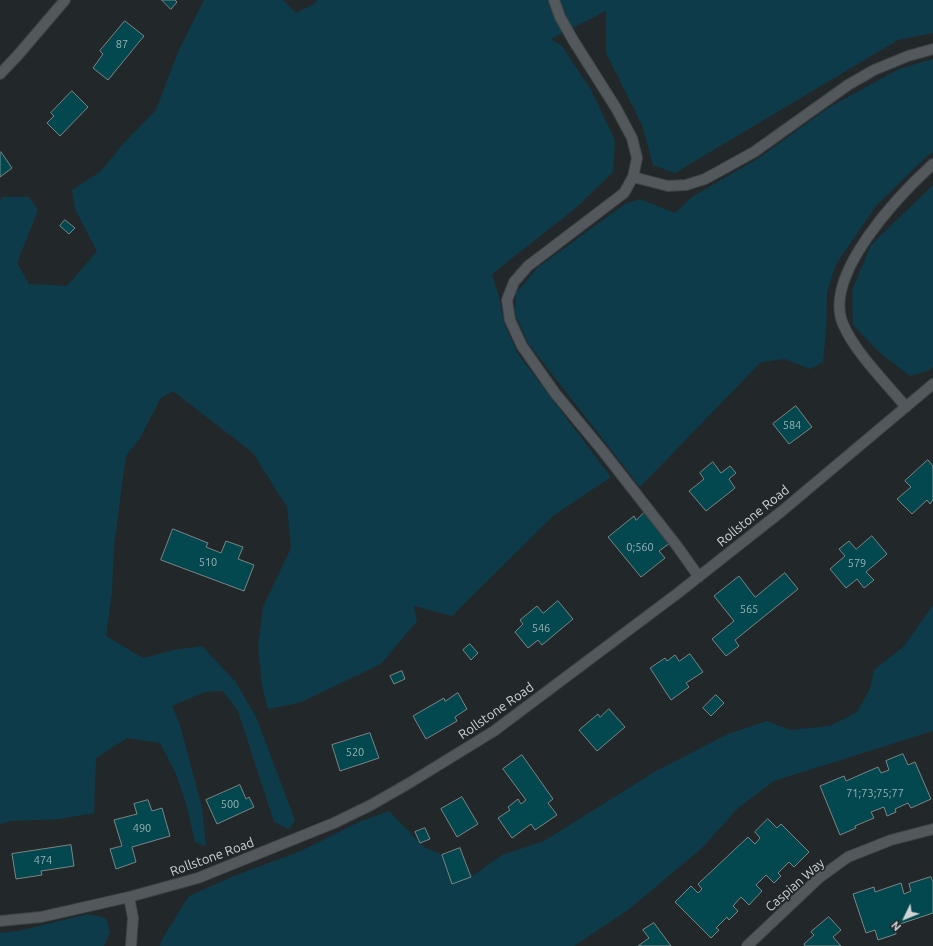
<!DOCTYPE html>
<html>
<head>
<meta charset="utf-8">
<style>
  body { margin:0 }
  #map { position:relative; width:933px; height:946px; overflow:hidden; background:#22282a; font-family:Ubuntu,sans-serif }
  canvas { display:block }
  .north { position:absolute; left:885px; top:898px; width:40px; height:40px; -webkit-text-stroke:3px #22282a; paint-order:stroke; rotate:227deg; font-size:11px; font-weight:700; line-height:16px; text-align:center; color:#d0d4d5 }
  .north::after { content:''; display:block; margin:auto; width:14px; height:18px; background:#d0d4d5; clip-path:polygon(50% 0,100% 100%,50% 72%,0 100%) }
</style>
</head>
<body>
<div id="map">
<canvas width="933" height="946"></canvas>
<div class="north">N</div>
</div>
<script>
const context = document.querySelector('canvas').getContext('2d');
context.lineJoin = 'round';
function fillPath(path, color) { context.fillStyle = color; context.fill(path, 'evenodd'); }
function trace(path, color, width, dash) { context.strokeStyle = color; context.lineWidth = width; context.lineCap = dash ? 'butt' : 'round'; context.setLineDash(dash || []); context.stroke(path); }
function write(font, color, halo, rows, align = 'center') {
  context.font = font + ' Ubuntu,sans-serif'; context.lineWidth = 3.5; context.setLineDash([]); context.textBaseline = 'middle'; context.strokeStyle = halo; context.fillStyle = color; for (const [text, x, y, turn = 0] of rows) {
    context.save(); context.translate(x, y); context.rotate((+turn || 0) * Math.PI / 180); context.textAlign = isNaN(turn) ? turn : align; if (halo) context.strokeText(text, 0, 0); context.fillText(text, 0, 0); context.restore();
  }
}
const green = new Path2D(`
  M204 0H283L296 13 316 3 317 0H933V33L898 40 675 173 653 165 642 125 606 53V11L551 39 562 46 591 90 615 140 613 172 577 207 492 274 499 297 504 323 518 354 611 477 553 516 452 616 414 606 417 621 381 664 299 703 268 709 262 685 258 647 263 607 291 548 287 507 253 453 173 391 161 398 140 438 126 456 114 546 112 593 106 636 143 658 174 650 202 646 235 681 256 717 295 820 289 829 274 822 238 711 223 691 205 692 172 706 180 725 202 807 206 846 195 842 187 807 176 774 160 743 127 738 96 758 94 813 59 819 10 821 0 824V201L3 197H29L38 210 17 263 29 284 67 286 97 251 75 209 72 190 100 172 123 144 156 110 178 52Z
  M933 59V152L926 157 876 206 836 264 827 292 826 331 823 362 810 369 785 359 761 362 640 487 528 343 515 314 516 293 537 268 625 204 640 199 675 213 692 197 759 158 828 108 899 69Z
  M933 185V367L927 371 910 376 880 353 853 325 852 290 871 245Z
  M933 605V731L774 781 738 808 702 848 628 910 574 946H160L161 941 189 896 234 876 301 851 359 822 389 811 424 847 442 855 452 884 471 877 502 855 544 841 656 771 728 734 767 721 790 730 830 726 857 712 870 689 874 670 904 646Z
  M88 914 106 918 110 932 104 946H0V933L18 931Z`);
const building = new Path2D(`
  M162 0H175L177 2 171 9Z
  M125 21 144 36 108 80 93 68 103 54 100 51Z
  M72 91 88 107 60 136 47 123 54 116 51 113Z
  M1 152 12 168 0 177V153Z
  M65 220 75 228 69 234 60 226Z
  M796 406 812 427 789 444 773 424Z
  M928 460 933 466V500L930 504 927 500 912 514 897 499 911 487 905 481Z
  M713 462 721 473 730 466 736 473 729 479 735 488 706 511 689 491 704 479 700 473Z
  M645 512 670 543 659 551 665 558 641 577 608 537 634 516 636 520Z
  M173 529 208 543 206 547 221 553 226 541 243 547 238 559 254 565 244 591 161 560Z
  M872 536 887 554 866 572 874 580 864 588 857 579 846 588 830 569 845 556 839 549 849 541 856 549Z
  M785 573 798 589 735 640 739 646 726 656 712 639 734 621 714 596 739 576 755 597Z
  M558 601 573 619 542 645 538 640 528 648 515 632 523 624 520 620 537 606 543 613Z
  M470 644 478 653 471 660 463 650Z
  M690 654 703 672 686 683 689 687 671 700 650 668 665 658 667 661 675 655 679 661Z
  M402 671 405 679 394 684 390 676Z
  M458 693 467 709 455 717 457 721 426 739 413 716 444 698 445 701Z
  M716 695 724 703 711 716 703 708Z
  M609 709 625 727 597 751 579 730 598 714 600 717Z
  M370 733 379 758 340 771 332 745Z
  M903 754 908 765 915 762 931 799 911 808 908 803 895 809 896 812 887 816 884 807 871 812 874 818 855 826 856 828 840 835 820 786 844 776 846 781 878 767 881 773 889 770 886 761Z
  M522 755 553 799 548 803 557 815 535 830 531 824 512 838 498 818 510 810 508 807 518 799 521 804 526 800 503 769Z
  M240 785 246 799 249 797 254 807 217 824 206 800Z
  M462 797 478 824 457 837 441 809Z
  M148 800 152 811 162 808 170 836 132 847 136 862 116 869 110 849 122 846 114 820 137 814 134 804Z
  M768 819 777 828 781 824 809 852 794 867 789 862 778 873 781 876 774 883 766 875 756 885 762 891 749 905 741 897 733 906 738 911 729 920 727 917 716 928 719 930 711 938 675 902 691 886 698 893 702 889 698 884 748 837 755 844 760 838 755 832Z
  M425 828 430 839 420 843 415 832Z
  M71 845 74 866 41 871 42 875 16 879 12 854Z
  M460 848 471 877 452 884 442 855Z
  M931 877 933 882V913L894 926 896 934 878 940 875 930 866 933 853 894 874 887 875 892 901 883 904 894 911 891 909 884Z
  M829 917 841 930 833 937 841 946H805L804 944 814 935 811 932Z
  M654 923 671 946H638L649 938 643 930Z`);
const minor = new Path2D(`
  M554 0 560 17 573 40 616 108 632 138 637 158 633 177 624 193 528 266 514 282 507 300 510 320 522 346 555 393 602 450 677 546 699 577
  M0 74 18 55 65 0
  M633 177 668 186 686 185 705 179 754 152 848 85 874 70 908 56 933 49
  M906 407C887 384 854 351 843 324 822 275 900 194 933 164
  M129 897 133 918 131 946
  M0 921 41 917 129 897 198 878 334 823 371 805 411 782 494 731 678 593 782 511 933 384
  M747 946 819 878 848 857 891 840 933 829`);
const numberNames = [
  ["87",122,44],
  ["584",792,425],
  ["0;560",640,547],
  ["510",208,562],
  ["579",857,563],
  ["565",749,609],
  ["546",541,628],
  ["520",355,752],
  ["71;73;75;77",875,793],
  ["500",230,804],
  ["490",142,828],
  ["474",43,860]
];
const streetNames = [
  ["Rollstone Road",753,516,-39],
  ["Rollstone Road",496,711,-35],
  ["Rollstone Road",212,857,-20],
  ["Caspian Way",795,885,-41]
];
fillPath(green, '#0e3b4a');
fillPath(building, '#02484e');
trace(building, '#7c8485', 1);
trace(minor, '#3e4345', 12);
trace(minor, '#52585b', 10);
write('11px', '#9cb1b3', null, numberNames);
write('13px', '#d0d4d5', '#22282a', streetNames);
</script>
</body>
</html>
